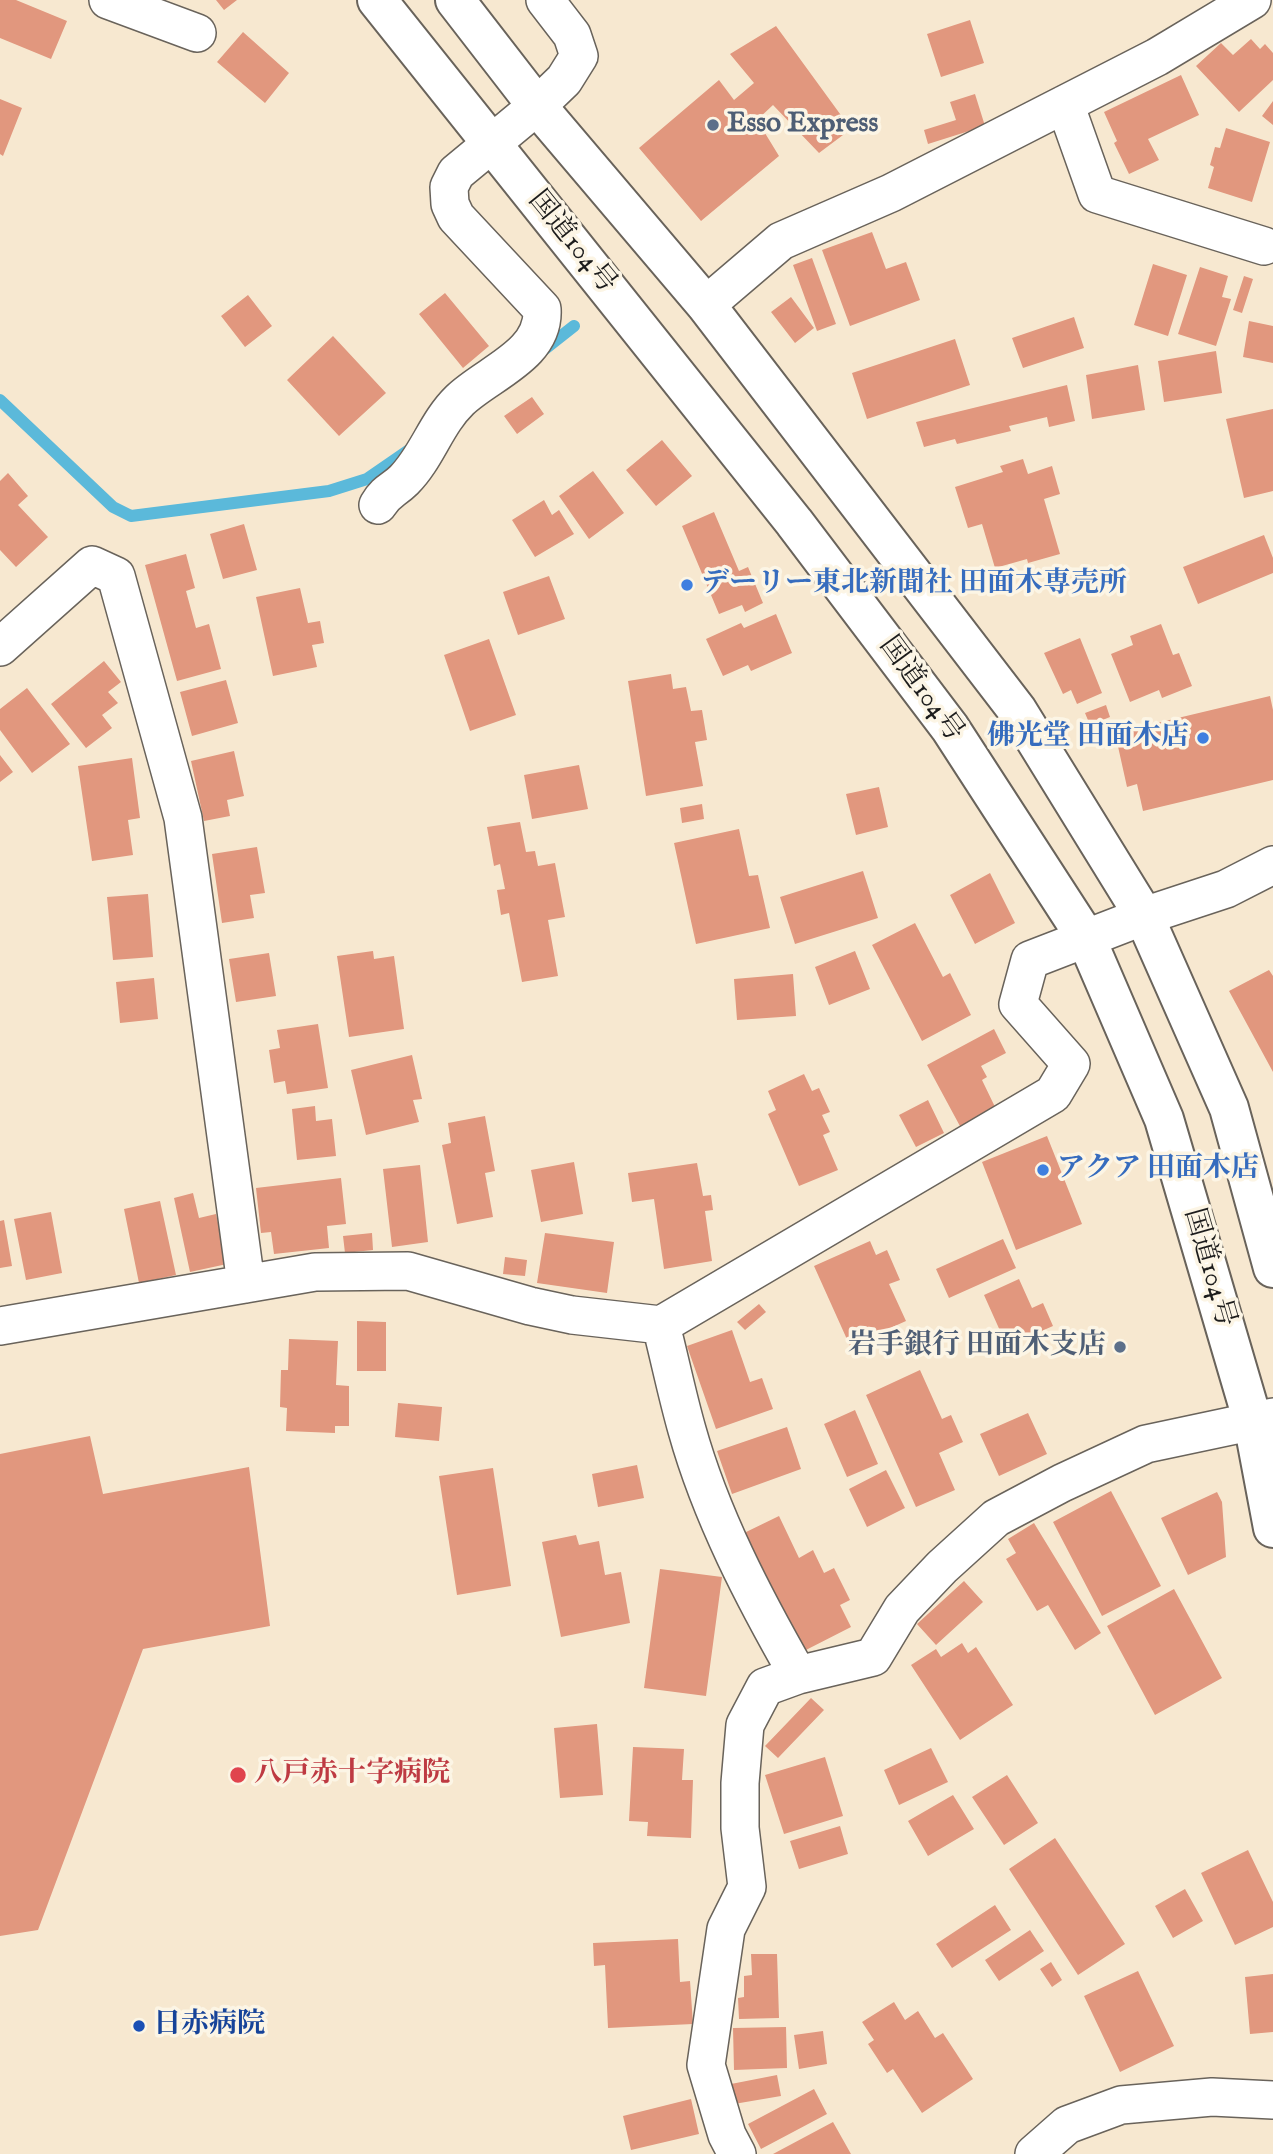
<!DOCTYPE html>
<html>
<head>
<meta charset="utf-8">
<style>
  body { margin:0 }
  canvas { display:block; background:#f7e8d0 }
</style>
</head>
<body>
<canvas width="1273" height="2154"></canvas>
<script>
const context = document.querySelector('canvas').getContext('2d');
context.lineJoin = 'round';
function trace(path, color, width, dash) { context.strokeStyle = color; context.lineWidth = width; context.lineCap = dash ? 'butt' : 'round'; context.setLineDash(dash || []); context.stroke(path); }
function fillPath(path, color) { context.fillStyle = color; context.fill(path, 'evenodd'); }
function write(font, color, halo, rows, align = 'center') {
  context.font = font + ' "IM FELL English","Noto Serif JP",serif'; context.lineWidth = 7; context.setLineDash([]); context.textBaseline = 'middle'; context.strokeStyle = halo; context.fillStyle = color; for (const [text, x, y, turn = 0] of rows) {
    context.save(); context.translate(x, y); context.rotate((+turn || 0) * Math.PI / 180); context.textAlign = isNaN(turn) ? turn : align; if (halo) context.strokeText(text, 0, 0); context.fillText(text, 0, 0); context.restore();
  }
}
const stream = new Path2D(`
  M541 352 574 326
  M0 400 113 507 131 516 329 491 367 479 412 448`);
const building = new Path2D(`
  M0 0H16L67 21 51 59 0 38Z
  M216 0H237L224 10Z
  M970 20 984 63 941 77 927 34Z
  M776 26 851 129 819 153 773 105 757 120 779 156 701 221 639 148 719 80 734 100 754 83 730 54Z
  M243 32 289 73 265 103 217 62Z
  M1251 39 1260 49 1265 44 1273 53V80L1239 112 1196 66 1221 43 1233 55Z
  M1181 75 1199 115 1148 139 1159 160 1129 174 1114 143 1117 141 1104 112Z
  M975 94 985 126 928 144 924 130 956 120 950 102Z
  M0 99 22 108 3 156 0 154Z
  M1273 101V125L1262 116Z
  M1226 128 1270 142 1252 202 1208 188 1214 167 1210 165 1215 147 1220 148Z
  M872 232 886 269 906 262 920 300 850 326 822 250Z
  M812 258 836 324 817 331 793 265Z
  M1153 264 1187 275 1168 336 1134 325Z
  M1200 267 1228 276 1222 297 1231 299 1216 346 1178 334Z
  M1244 276 1253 279 1242 313 1233 310Z
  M445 293 489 346 463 368 419 314Z
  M248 295 272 326 245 347 221 316Z
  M791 297 814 328 795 343 771 312Z
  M1074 317 1084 348 1023 368 1012 338Z
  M1249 321 1273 326V363L1243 357Z
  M333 336 386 393 339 436 287 380Z
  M955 339 970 385 867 419 852 373Z
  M1216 351 1222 393 1164 402 1158 361Z
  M1138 365 1145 410 1092 419 1086 375Z
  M1067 385 1075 421 1049 427 1047 417 1009 426 1011 431 957 444 955 439 924 447 916 422Z
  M532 397 544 414 517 434 504 416Z
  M1273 409V491L1244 498 1226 419Z
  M662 440 692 476 656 506 626 470Z
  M1023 459 1028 474 1052 466 1060 494 1044 499 1060 554 1028 563 1027 559 995 568 982 524 968 528 955 487 1003 472 1000 466Z
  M593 471 624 513 589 539 559 496Z
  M8 473 28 496 18 505 48 537 16 567 0 550V481Z
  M544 500 552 515 559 510 574 534 535 557 512 520Z
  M714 512 739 571 748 567 763 603 745 612 742 605 719 614 682 526Z
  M244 524 257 570 223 579 210 534Z
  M1264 535 1273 558V573L1198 604 1183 567Z
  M186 554 195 588 186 591 196 628 209 624 221 669 177 681 145 565Z
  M549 576 565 619 518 635 503 592Z
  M300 588 308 623 320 621 324 643 312 645 317 667 273 676 256 597Z
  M776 614 792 653 751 671 748 665 723 676 706 639 741 623 744 628Z
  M1161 624 1173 655 1179 653 1192 686 1162 698 1159 690 1130 702 1111 654 1133 645 1130 636Z
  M1080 638 1102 693 1077 704 1071 690 1063 694 1044 653Z
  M489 639 516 715 470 731 444 655Z
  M104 661 121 682 108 692 118 703 102 715 112 728 86 748 51 704Z
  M671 674 673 689 686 687 691 711 702 710 707 740 695 742 703 786 646 796 628 681Z
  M226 680 238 723 192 736 180 692Z
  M27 688 70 744 32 773 0 730V709Z
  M1270 696 1273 710V780L1143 811 1137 784 1127 787 1115 733Z
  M1106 705 1110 717 1090 725 1085 713Z
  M234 751 244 796 227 800 230 816 204 821 191 761Z
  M0 755 13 772 0 782Z
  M132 758 140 818 128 820 133 855 92 861 78 766Z
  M579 765 588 809 532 819 524 775Z
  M879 787 888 827 856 835 846 794Z
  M702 804 704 819 682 823 680 808Z
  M520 822 526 852 535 851 538 866 555 863 565 917 548 920 558 976 522 982 509 913 501 915 497 890 505 889 500 864 494 866 487 827Z
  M739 829 749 876 758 875 770 928 696 944 674 843Z
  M257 847 265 893 250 895 254 918 222 923 212 854Z
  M863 871 878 918 795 944 780 897Z
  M990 873 1015 923 975 944 950 895Z
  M148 894 153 957 113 960 107 897Z
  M915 923 943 977 950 973 971 1015 922 1041 872 945Z
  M373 951 374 959 394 956 404 1029 349 1037 337 956Z
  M855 951 870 989 829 1005 815 967Z
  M269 953 276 996 236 1002 229 959Z
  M1269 970 1273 976V1072L1229 991Z
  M793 974 796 1016 737 1020 734 979Z
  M154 978 158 1019 120 1023 116 982Z
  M318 1024 328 1088 287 1094 285 1081 274 1083 269 1050 280 1048 277 1030Z
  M994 1029 1006 1053 981 1066 987 1077 982 1080 996 1109 961 1128 927 1065Z
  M412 1055 422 1099 413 1100 419 1122 366 1135 351 1070Z
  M804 1074 812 1091 819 1088 830 1112 822 1115 830 1132 823 1135 838 1170 799 1186 768 1114 776 1110 768 1091Z
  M928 1100 944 1133 916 1147 899 1115Z
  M315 1106 316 1121 332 1119 336 1156 297 1160 292 1109Z
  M485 1116 495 1171 485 1173 493 1217 457 1224 442 1145 451 1143 448 1123Z
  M1047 1136 1082 1224 1016 1250 982 1162Z
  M574 1162 583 1214 541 1222 531 1170Z
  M697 1163 703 1196 711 1195 713 1210 705 1211 712 1261 664 1269 654 1199 632 1202 628 1173Z
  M420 1165 428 1242 392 1247 383 1169Z
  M341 1178 346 1224 327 1226 329 1248 274 1254 271 1232 261 1233 256 1188Z
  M193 1193 199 1218 216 1214 227 1264 190 1272 174 1198Z
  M160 1201 176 1275 139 1283 124 1209Z
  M51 1212 62 1273 26 1280 14 1219Z
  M4 1220 12 1266 0 1268V1221Z
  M372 1233 373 1250 345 1253 343 1236Z
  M545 1233 614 1242 607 1293 537 1283Z
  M1003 1239 1016 1268 949 1298 936 1269Z
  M870 1241 876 1255 887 1250 900 1280 889 1284 906 1321 850 1346 814 1266Z
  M505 1257 527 1260 525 1276 503 1274Z
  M1019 1279 1032 1308 1043 1303 1053 1326 1014 1343 1017 1350 1010 1353 984 1295Z
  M759 1304 766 1312 745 1330 737 1322Z
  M357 1321 386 1322V1371H357Z
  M732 1330 750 1382 762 1378 773 1409 716 1429 687 1346Z
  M289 1339 338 1341 336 1385 349 1386V1426H335V1433L286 1431 287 1408 280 1407 281 1370H288Z
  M920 1370 942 1419 951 1415 963 1442 939 1453 955 1490 916 1507 866 1395Z
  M398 1403 442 1407 439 1441 395 1437Z
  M855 1410 878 1464 847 1477 824 1424Z
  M1028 1413 1047 1454 999 1476 980 1434Z
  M787 1427 801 1469 732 1494 717 1451Z
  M90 1436 103 1494 249 1467 270 1626 143 1649 38 1930 0 1936V1454Z
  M637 1465 644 1498 598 1507 592 1474Z
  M493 1468 511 1586 457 1595 439 1476Z
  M886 1470 905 1508 867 1527 849 1489Z
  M1111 1491 1161 1586 1102 1616 1053 1522Z
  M1217 1492 1222 1502 1226 1557 1188 1575 1161 1518Z
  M779 1516 799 1558 813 1550 824 1573 834 1568 850 1600 840 1605 851 1627 802 1652 744 1533Z
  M1034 1523 1101 1633 1075 1650 1048 1605 1037 1611 1006 1559 1016 1553 1008 1539Z
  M576 1535 579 1545 599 1541 605 1575 621 1572 630 1623 561 1637 542 1542Z
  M660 1569 722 1577 706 1696 644 1688Z
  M964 1581 983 1602 936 1645 917 1624Z
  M1174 1589 1222 1678 1155 1715 1107 1626Z
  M962 1643 968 1653 976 1647 1013 1705 960 1740 911 1665 936 1649 941 1657Z
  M811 1698 824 1710 778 1758 765 1746Z
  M597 1724 603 1795 560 1798 554 1728Z
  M633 1747 684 1749 682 1780H693L691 1838 647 1836 648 1822 629 1821Z
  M931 1748 948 1782 899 1805 884 1770Z
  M825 1757 843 1816 784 1834 765 1775Z
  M1007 1775 1038 1823 1004 1845 972 1797Z
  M953 1795 974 1829 928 1856 908 1821Z
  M840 1826 848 1854 799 1869 790 1841Z
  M1055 1838 1125 1944 1078 1975 1009 1869Z
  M1248 1850 1273 1902V1927L1235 1945 1201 1873Z
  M1185 1889 1203 1921 1173 1938 1155 1906Z
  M995 1905 1011 1930 952 1968 936 1944Z
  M1030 1930 1044 1951 999 1981 985 1960Z
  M678 1939 680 1982 690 1981 693 2024 608 2028 605 1965 594 1966 593 1943Z
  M751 1954H777L779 2018 739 2019 738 1998 744 1997V1976L752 1975Z
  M1051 1962 1062 1980 1052 1987 1040 1969Z
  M1138 1971 1174 2046 1120 2072 1084 1996Z
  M1273 1974V2032L1250 2034 1245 1977Z
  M894 2002 905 2020 918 2011 935 2038 943 2033 973 2079 922 2113 893 2069 887 2073 868 2044 874 2040 862 2022Z
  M786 2027 787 2068 734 2070 733 2028Z
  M823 2031 827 2064 799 2069 794 2035Z
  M777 2075 781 2096 734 2104 731 2084Z
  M814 2089 827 2114 761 2149 748 2124Z
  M691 2099 699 2134 631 2150 623 2116Z
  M833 2122 851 2154H773Z`);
const street = new Path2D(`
  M108 0 197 33
  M1065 104 1097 194 1264 246
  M706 305 781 241 891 193 1157 57 1252 0
  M378 505C387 490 393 491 404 480 427 457 436 423 460 400 488 373 545 355 542 309L456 217 450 204 449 187 456 173 537 106 564 80 579 56 572 35 545 0
  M0 647 92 565 116 576 183 818 246 1284
  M661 1325C670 1360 677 1395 687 1430 711 1516 754 1598 798 1675
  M0 1326 315 1272 408 1271 530 1306 572 1315 661 1325 1053 1094 1071 1064 1018 1004 1030 960 1144 916 1226 889 1273 865
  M737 2154 727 2135 706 2065 726 1929 747 1887 740 1828V1783L745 1725 765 1687 798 1675 873 1657 902 1609 942 1567 996 1518 1062 1483 1146 1444 1273 1417
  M1034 2154 1067 2125 1121 2105 1212 2097 1273 2100`);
const highway = new Path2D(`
  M377 0 794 522 950 728 1086 938 1164 1119 1253 1422 1273 1528
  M455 0 537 106 706 305 1017 710 1144 916 1229 1108 1273 1268`);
const markers = [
  [713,125,7,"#5c6f8a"],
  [687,585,7,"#3f7fe0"],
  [1203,738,7,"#3f7fe0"],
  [1043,1170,7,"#3f7fe0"],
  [1120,1347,7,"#5c6f8a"],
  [238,1775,9,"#e0444e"],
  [139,2026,7,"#1a4fb4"]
];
const serviceNames = [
  ["Esso Express",727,125],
  ["岩手銀行 田面木支店",1106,1347,"right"]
];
const streetNames = [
  ["国道104号",571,243,51],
  ["国道104号",920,690,54],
  ["国道104号",1208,1268,74]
];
const shopNames = [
  ["デーリー東北新聞社 田面木専売所",701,585],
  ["佛光堂 田面木店",1189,738,"right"],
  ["アクア 田面木店",1057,1170]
];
const healthNames = [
  ["八戸赤十字病院",254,1775]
];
const transitNames = [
  ["日赤病院",153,2026]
];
trace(stream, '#5bb9da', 12);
fillPath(building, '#e1977e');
trace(street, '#69635b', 40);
trace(highway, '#69635b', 42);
trace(street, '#fff', 37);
trace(highway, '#fff', 38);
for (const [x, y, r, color] of markers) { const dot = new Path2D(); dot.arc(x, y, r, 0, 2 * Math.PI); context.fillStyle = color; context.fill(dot); trace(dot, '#fcf5e5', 2.5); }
write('bold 28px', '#4e5e75', '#fcf5e5', serviceNames, 'left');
write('28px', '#1c1c1c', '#fcf5e5', streetNames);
write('bold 28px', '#366cbe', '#fcf5e5', shopNames, 'left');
write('bold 28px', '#be3a42', '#fcf5e5', healthNames, 'left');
write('bold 28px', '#164399', '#fcf5e5', transitNames, 'left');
</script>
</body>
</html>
